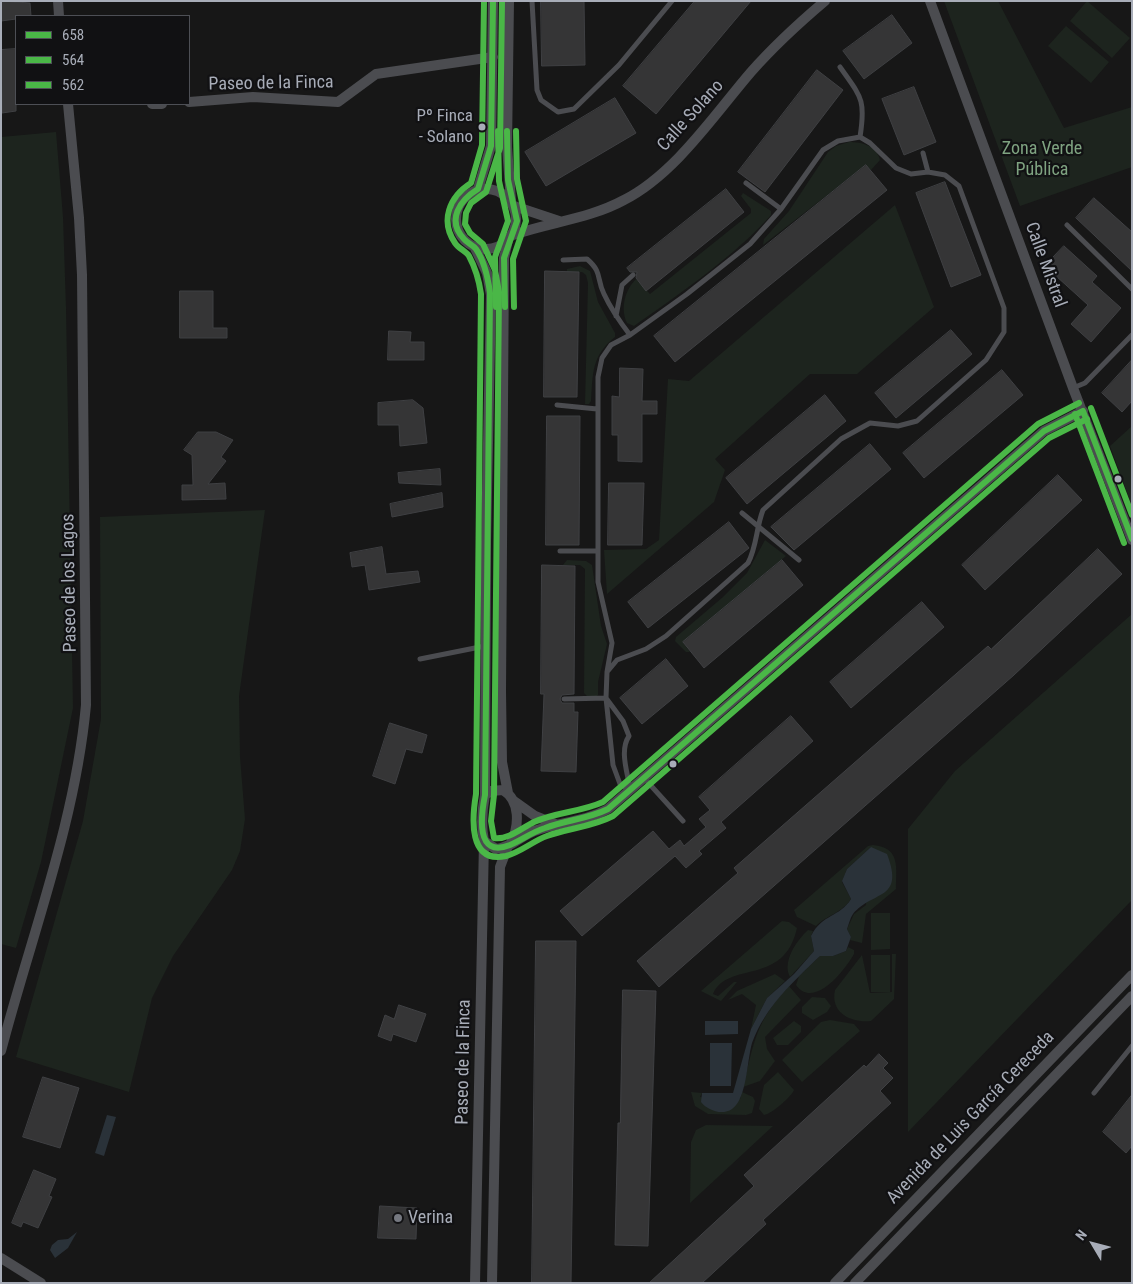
<!DOCTYPE html>
<html>
<head>
<meta charset="utf-8">
<style>
  body { margin:0 }
  #map { position:relative; width:1133px; height:1284px; overflow:hidden; background:#171717; font-family:"Roboto Condensed",sans-serif }
  canvas { display:block }
  .frame { position:absolute; inset:0; border:2px solid #a8adb8; pointer-events:none }
  .legend { position:absolute; left:15px; top:15px; width:175px; height:90px; box-sizing:border-box; background:#111113; border:1px solid #4d4f55; margin:0; padding:6px 9px; list-style:none; font-size:15px; color:#a8adb8 }
  .legend li { display:flex; align-items:center; gap:10px; height:25px }
  .legend b { width:25px; border:1px solid #4d4f55 }
  .north { position:absolute; left:1068px; top:1219px; width:50px; height:50px; -webkit-text-stroke:4px #111113; paint-order:stroke; rotate:307deg; font-size:14px; font-weight:700; line-height:20px; text-align:center; color:#a8adb8 }
  .north::after { content:''; display:block; margin:auto; width:18px; height:22px; background:#a8adb8; clip-path:polygon(50% 0,100% 100%,50% 72%,0 100%) }
</style>
</head>
<body>
<div id="map">
<canvas width="1133" height="1284"></canvas>
<div class="frame"></div>
<ul class="legend">
<li><b style="height:6px;background:#4ab747"></b>658</li>
<li><b style="height:6px;background:#4ab747"></b>564</li>
<li><b style="height:6px;background:#4ab747"></b>562</li>
</ul>
<div class="north">N</div>
</div>
<script>
const context = document.querySelector('canvas').getContext('2d');
context.lineJoin = 'round';
function fillPath(path, color) { context.fillStyle = color; context.fill(path, 'evenodd'); }
function trace(path, color, width, dash) { context.strokeStyle = color; context.lineWidth = width; context.lineCap = dash ? 'butt' : 'round'; context.setLineDash(dash || []); context.stroke(path); }
function write(font, color, halo, rows, align = 'center') {
  context.font = font + ' "Roboto Condensed",sans-serif'; context.lineWidth = 4.5; context.setLineDash([]); context.textBaseline = 'middle'; context.strokeStyle = halo; context.fillStyle = color; for (const [text, x, y, turn = 0] of rows) {
    context.save(); context.translate(x, y); context.rotate((+turn || 0) * Math.PI / 180); context.textAlign = isNaN(turn) ? turn : align; if (halo) context.strokeText(text, 0, 0); context.fillText(text, 0, 0); context.restore();
  }
}
const green = new Path2D(`
  M944 1H998L1064 128 1132 107V167L1020 206Z
  M1087 1 1130 38 1112 58 1070 21Z
  M1066 26 1109 62 1091 83 1048 46Z
  M56 132 63 217 66 308 73 708 41 862 16 948 1 944V137Z
  M849 142C862 142 877 146 880 160L871 170 866 165 763 245 764 239 789 211 828 152 836 146Z
  M743 193 771 211V215C736 255 678 295 634 326L627 323C620 308 625 290 636 279L650 294 751 213V209L741 196Z
  M895 205 934 307 857 374H810L715 459 725 470 714 502 607 594 604 550 646 549 659 540 668 379 689 381Z
  M580 266 590 271 598 302 615 333V337C591 356 593 374 591 401L589 404H585L588 283 586 275 582 272H567V269Z
  M1132 426V506L1110 446Z
  M265 510 239 696 240 757 245 819 240 851 232 870 173 956 152 998 129 1092 16 1057 83 821 101 719 100 517Z
  M765 540 786 556 683 642 690 652H686L675 641 676 637 723 597 747 573Z
  M567 560 586 561 592 565 601 626 607 644 598 682V695L596 697H588L584 693 585 569 580 565H563Z
  M1132 614V900L908 1132V829L955 771Z
  M873 845C901 848 896 867 896 889L866 914 862 943 850 940 851 937 847 929 854 914 866 905 871 847 847 869 842 882 851 899C842 913 827 915 816 926L797 917 794 910 868 846Z
  M871 913H890V949L871 950Z
  M782 921 789 922 797 928C784 987 728 960 713 994L718 996 734 982H737L721 1001 701 991Z
  M808 930 813 931 811 936 814 951 790 977C782 962 796 941 808 930Z
  M848 947 854 950V954C845 970 814 1010 796 985L799 976 820 956H833L846 951Z
  M892 954H896L894 999 871 1021C851 1023 830 1013 835 990L862 955 870 993 892 992Z
  M871 955H890V992H871Z
  M775 974 785 981 767 998 751 1029 756 1005 742 994 728 1000 737 991Z
  M789 986 801 1000 765 1037 767 1049 775 1061 760 1081 743 1087C754 1042 756 1021 789 986Z
  M812 997 825 998 831 1006 827 1012 813 1020 802 1013V1007Z
  M830 1020 854 1024 860 1031 802 1082 782 1060 821 1022Z
  M794 1021 801 1026V1032L788 1045H777L773 1038Z
  M778 1072 794 1090C792 1096 772 1114 764 1115L759 1109 764 1085Z
  M691 1092 702 1093 700 1097 740 1099 742 1092 753 1097 755 1101 752 1113 746 1115 708 1114 695 1106Z
  M706 1125 773 1126 690 1203 691 1142 696 1130Z`);
const water = new Path2D(`
  M871 847 887 854C905 901 873 890 853 914 850 918 849 924 847 929L851 937 846 951 833 956H820C793 982 765 1007 752 1043 747 1060 747 1099 732 1109 722 1116 707 1110 701 1102L702 1093H733L751 1029 767 998 794 974 814 951 811 936C822 914 840 917 851 899L842 881 847 869Z
  M705 1021H738V1034L705 1035Z
  M710 1043H732L731 1086H710Z
  M107 1115 116 1117 104 1156 95 1153Z
  M77 1232 68 1248 55 1258 50 1250 52 1245 58 1240 68 1239Z`);
const building = new Path2D(`
  M1 1 30 3 31 16H16V19L1 21Z
  M541 1H584L585 65 542 66Z
  M695 1H751L656 114 623 86Z
  M892 15 912 43 864 79 843 51Z
  M16 49V111L2 113 1 50Z
  M817 70 843 90 765 192 738 172Z
  M914 87 936 142 904 155 882 99Z
  M615 98 636 133 546 186 525 152Z
  M866 165 887 190 675 362 654 336Z
  M945 182 981 275 951 287 916 193Z
  M726 189 744 212 646 291 636 278 637 272H630L627 268Z
  M1094 198 1132 232V271L1076 218Z
  M1064 246 1097 276 1092 282 1121 308 1091 342 1071 324 1088 305 1045 266Z
  M545 271 579 272 577 397H544Z
  M180 291H213V328H227V338H180Z
  M951 330 972 354 896 418 875 393Z
  M389 331 411 332 410 342H424V360H388Z
  M1132 360V401L1122 412 1102 393Z
  M620 368 643 369 642 401H657V414H642V462L618 461V435H612V396L619 397Z
  M1002 370 1023 395 924 478 903 453Z
  M825 395 846 421 747 504 726 478Z
  M413 400 423 408 427 443 400 446 399 425H378V403Z
  M547 416H580L579 545H546Z
  M198 432H216L233 440 221 457 226 461 208 484 225 483 226 499 182 500V485H193L192 455 184 450Z
  M870 444 891 469 794 550 771 527Z
  M440 469 441 485 399 483 398 473Z
  M1058 475 1082 500 985 590 962 565Z
  M609 483H644L642 545H608Z
  M442 493 443 507 392 517 390 504Z
  M729 522 749 548 648 628 628 602Z
  M382 547 386 574 418 571 420 582 369 590 365 565 352 567 350 553Z
  M1098 549 1122 574 1014 675 659 987 637 961 738 873 734 868 988 646 991 649Z
  M782 560 803 585 704 668 683 642Z
  M542 565 575 566 574 694 562 695 560 699 562 703H574V712H578L576 772 541 771 544 694H541Z
  M922 602 944 627 851 708 830 682Z
  M666 659 688 686 642 724 620 698Z
  M791 716 813 741 721 822 726 828 699 851 702 854 686 868 675 856 582 936 560 911 653 831 669 849 680 840 684 846 706 827 699 819 710 810 699 797Z
  M390 723 427 735 422 753 406 749 395 784 373 776Z
  M536 941H576L571 1283H532Z
  M623 990 656 991 648 1246 615 1245 618 1123H620Z
  M399 1005 426 1014 416 1042 393 1034 391 1041 378 1036 385 1015 394 1019Z
  M879 1054 888 1063 883 1068 893 1078 880 1091 891 1103 763 1220 766 1224 702 1283H649L754 1186 744 1175 864 1065 866 1067Z
  M43 1077 79 1088 60 1148 23 1137Z
  M1132 1095V1146L1126 1153 1103 1132Z
  M34 1170 56 1179 49 1196 52 1197 38 1228 23 1222 21 1227 12 1223Z
  M380 1206 417 1208 416 1239 378 1238Z`);
const lane = new Path2D(`
  M532 1 537 90 541 100 558 112 574 109 619 65 672 1
  M840 67C861 97 866 99 860 137
  M923 153 928 172
  M746 183 781 209
  M1067 225 1132 289
  M563 260 587 259C603 273 596 278 604 294 611 309 620 322 630 335
  M616 316 622 285 633 275
  M1073 388 1085 383 1132 335
  M557 405 597 409
  M742 513 799 560
  M560 551H596
  M420 659 485 646
  M606 698 623 721 629 736C619 751 628 773 630 790L620 784 613 765Z
  M564 699 606 698 607 672 617 660 646 649 666 636 748 563C757 546 756 528 763 510L841 439 870 423 898 426 917 421 986 360 1004 332V308L959 186 945 175 928 172 911 174 896 168 870 143 860 137 838 141 823 150 781 209 750 244 687 294 630 335 611 345 602 358 598 377V582L612 643 607 672
  M644 778 683 821
  M1094 1093 1132 1046`);
const street = new Path2D(`
  M58 1 59 16
  M509 1 507 147 511 200
  M930 1 1073 388 1132 540
  M189 102 253 97 338 102 376 74 493 57
  M152 104H162
  M456 219a30 30 0 1 1 60 0a30 30 0 1 1-60 0Z
  M478 189 491 146 493 1
  M514 206 559 221
  M513 235C550 222 589 219 624 200 675 174 714 115 751 72 774 46 799 23 825 1
  M508 240 504 258 501 691 502 762 508 793
  M475 248 487 273 491 295 486 542 485 795C482 810 481 826 484 841L496 849C510 848 521 836 534 831 559 822 585 822 608 809L1044 431 1083 411
  M485 795 491 791 503 790C521 801 519 826 511 843
  M514 801 535 816 555 824
  M1 1051C31 936 75 824 86 705L82 275 79 218 68 104
  M1 1258 41 1283
  M475 1283 484 841
  M492 1283 500 867 508 846
  M835 1283 1132 975
  M855 1283 1132 996`);
const bus1 = new Path2D(`
  M493 1 491 146 478 189C460 200 446 220 464 239 467 243 473 245 476 249 485 262 488 278 490 293L485 795C481 815 475 859 510 845 522 840 532 832 545 828 566 820 588 819 608 809L1044 431 1083 411
  M505 307 504 258 517 221 508 180 507 131
  M1083 411 1132 539`);
const bus2 = new Path2D(`
  M484 1 482 145 471 183C449 197 440 221 455 243 459 249 466 251 469 256 476 269 479 280 481 294L476 794C472 818 468 864 506 856 521 852 533 841 547 836 569 828 592 827 613 816L1049 438 1087 419
  M514 307 513 259 526 221 517 179 516 131
  M1075 414 1124 543`);
const bus3 = new Path2D(`
  M502 1 500 148 486 192 471 203 466 213 465 224 470 233 483 244 495 270 499 292 494 795 491 821 494 838C508 840 522 828 534 822 556 812 581 812 603 802L1038 424 1079 403
  M496 307 495 257 508 221 499 181 498 131
  M1091 408 1132 515`);
const markers = [
  [482,127,4.5,"#a8adb8"],
  [1118,479,4.5,"#a8adb8"],
  [673,764,4.5,"#a8adb8"],
  [398,1218,5,"#757880"]
];
const busNames = [
  ["Pº Finca",473,117],
  ["- Solano",473,138]
];
const streetNames = [
  ["Paseo de la Finca",271,84,-1],
  ["Calle Solano",691,116,-48],
  ["Calle Mistral",1045,265,70],
  ["Paseo de los Lagos",70,583,-91],
  ["Paseo de la Finca",464,1062,-89],
  ["Avenida de Luis García Cereceda",971,1118,-46]
];
const parkNames = [
  ["Zona Verde",1042,149],
  ["Pública",1042,170]
];
const poiNames = [
  ["Verina",408,1218]
];
fillPath(green, '#1d241e');
fillPath(water, '#2a3239');
fillPath(building, '#353536');
trace(building, '#3f4043', 1);
trace(lane, '#4b4c50', 5);
trace(street, '#4b4c50', 10);
trace(bus1, '#4ab747', 6);
trace(bus2, '#4ab747', 6);
trace(bus3, '#4ab747', 6);
for (const [x, y, r, color] of markers) { const dot = new Path2D(); dot.arc(x, y, r, 0, 2 * Math.PI); context.fillStyle = color; context.fill(dot); trace(dot, '#111113', 2); }
write('17px', '#a8adb8', '#111113', busNames, 'right');
write('18px', '#a8adb8', '#111113', streetNames);
write('18px', '#7fa381', '#111113', parkNames);
write('18px', '#a8adb8', '#111113', poiNames, 'left');
</script>
</body>
</html>
